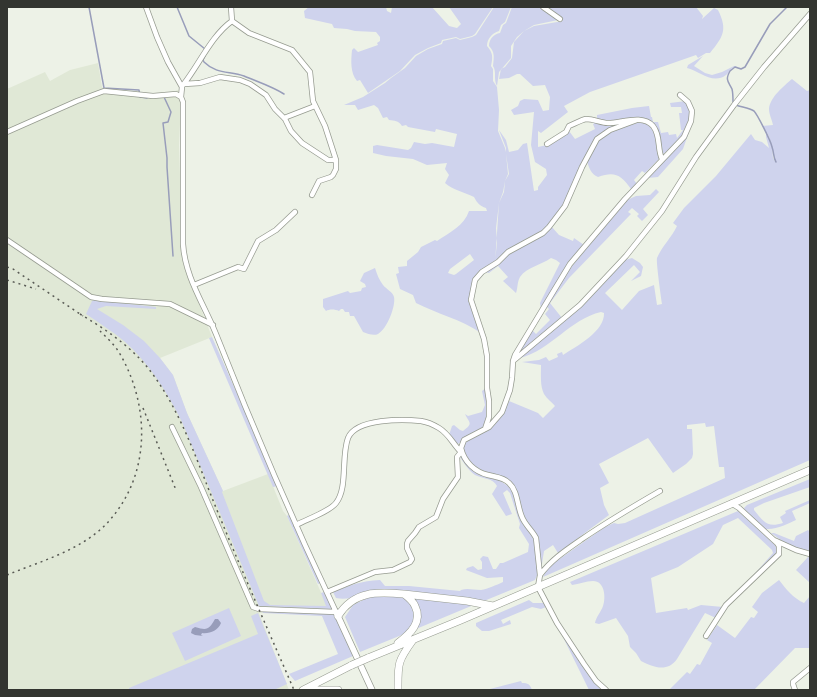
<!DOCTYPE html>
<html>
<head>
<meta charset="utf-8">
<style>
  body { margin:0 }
  #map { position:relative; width:817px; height:697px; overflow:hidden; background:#edf2e7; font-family:"Noto Sans",sans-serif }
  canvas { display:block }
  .frame { position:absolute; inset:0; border:8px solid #333530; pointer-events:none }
</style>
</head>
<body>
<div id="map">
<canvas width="817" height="697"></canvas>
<div class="frame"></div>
</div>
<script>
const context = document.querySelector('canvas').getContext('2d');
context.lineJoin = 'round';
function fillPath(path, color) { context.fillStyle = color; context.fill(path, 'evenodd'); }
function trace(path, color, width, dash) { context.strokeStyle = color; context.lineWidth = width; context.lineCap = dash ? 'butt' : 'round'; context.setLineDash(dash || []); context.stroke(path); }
const built = new Path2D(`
  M98 63 102 87 104 89 140 92 141 94 169 93 178 90 181 104 179 145 183 263 212 337 160 358 173 375 187 413 223 491 268 474 283 511 287 516 327 606 259 613 289 690H7V89L45 72 50 81 70 70Z`);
const green = new Path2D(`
  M309 7H386L387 11 391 13 392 7H432L449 26 457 28 461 24 449 7H493L475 34 472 36 460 39 456 37 442 40 441 43 428 48 415 55 400 71 368 93 360 80 357 81C350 73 351 60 352 50L354 48 358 52 378 45 377 43 380 41V37L376 32 355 31 347 29 334 28 332 24 305 18 304 11Z
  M494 7H511L505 22 501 25 499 31C492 33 487 39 487 46 493 53 493 57 491 66L493 69V81L497 87 499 110 498 131 505 148 506 152V148L499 130 506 140 509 152 518 150 523 144 527 143 534 191 538 190V187L547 175 546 169 535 162 531 145 534 112 514 115 511 110 518 106 520 101 524 99 538 100 543 111 549 110 550 97 545 85 533 86 520 74H517L509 78 499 79 501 69 505 67 512 58 514 42 524 31 534 26 563 21 544 7H696L703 16 702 19 714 8 718 10C728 30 723 37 710 53H706L698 58 696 55 590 92 564 106 568 112 541 133 538 131V147L547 145 569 131 575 139 595 129 593 124 598 121H627L597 138 568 199 544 231 534 236 495 263 499 203 504 192 505 181 509 174 506 154 508 174 505 181 503 192 499 203 496 228 497 243 495 261 481 271 471 294 481 333C461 319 437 314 416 303L413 295 400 289 396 274 399 273 398 267 407 266V261L418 252 421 247 435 240 437 241C450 232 464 226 469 211H487L486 208C480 206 477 203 474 197 464 192 453 190 445 183L449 175 445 169 447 163 427 165 413 159 386 156 373 153V146L377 145 408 150 411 148 414 142 425 144 432 143 454 147 457 134 436 129 435 132 408 127 406 125 402 126C398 120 395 121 389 120L387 117 383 118 378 108 374 105 358 110 355 105H344L363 97 385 83 391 78 405 68 416 56 428 49 442 44 443 41 456 38 460 40 472 37 476 35ZM470 254 474 260 456 274 454 275 448 273 450 269Z
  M512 7H541L558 20 534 25 524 31 517 37 511 46V58L499 72 497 86C493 79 497 72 493 66 494 57 495 52 489 46 489 39 494 34 500 33L503 25 506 23Z
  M703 56 694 66 705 73 712 75 722 72 734 66 742 68 734 67C730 69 729 73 726 75 713 85 699 71 687 68L688 65Z
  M792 79 807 91 810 90V460L543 577 546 571 551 565 605 527 614 523 618 524 625 523 725 478 724 467H719L714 426 706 427 705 423 687 425V429H692L693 454 692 458 686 464 673 473 648 438 599 464 609 483 600 488 604 505 609 515 558 553 553 545 544 551 541 570 537 539 525 523 513 485C497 478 458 467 464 443L504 413 509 401 538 413 543 418 555 406C552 402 547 399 544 394 540 386 541 375 541 365L522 362 539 360 546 357 549 361 558 357 557 354 562 352 563 355C577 346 605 331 604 313L601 312C570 319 551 350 520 358L625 260 632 258 640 263 643 267 641 276 631 281 640 272 634 265 605 293 622 310 639 291 654 285 657 305 662 304C661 297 656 262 657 258 662 246 672 237 677 226L673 223 684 208 716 176 751 134 755 140 762 142 769 148 766 137V131L772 147 773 158 776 163C772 150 772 136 762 126L773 125C772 120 769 114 769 109 770 97 784 86 792 79Z
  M686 101C687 104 689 107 690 110 694 126 675 147 663 154L660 139 648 121H606L597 119V115L632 108 649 106 651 117H652L653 122H658L661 133 668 132 669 135 676 134 677 138 683 130H681L679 113H682L681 107H671L670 103Z
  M640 122C659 126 656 143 659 159L645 173 642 171 634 180 637 184 631 189C621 175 615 171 598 177 591 174 589 168 587 161L598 141 611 131Z
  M689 132 683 149 658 177 648 178 685 139Z
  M656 189 659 192 643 209 648 215 642 221 637 216 639 214 632 208 628 212 631 214 569 278 550 303 562 318 517 355 532 330 536 334 550 320 545 314 549 309 546 306 564 276 625 201 636 196 650 195Z
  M551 226 559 235 573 241 574 238 584 245 561 274 541 309 540 303 560 263 556 260 551 258C541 265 527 267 520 277 517 282 518 288 516 293L503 281 508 277 498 266 489 273 485 272 507 255Z
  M375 268C377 274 379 280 383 285 386 289 393 292 394 297 396 306 387 329 378 334 374 336 368 334 363 332L354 316H350L349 312H345L343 309H341L339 311C335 309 329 309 326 311L323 307V299L348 291 350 293 361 291 362 288 366 287 365 284 360 281 364 273Z
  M94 300 156 307V309L106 306 97 309 123 325 144 341 160 358 173 375 187 413 223 491 222 492 264 601 270 605 326 606 321 593 324 592 332 609 259 606 182 422C167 392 150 364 124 341 112 331 99 323 86 314L92 301Z
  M212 337 278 486 273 487 209 338Z
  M486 388 487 401V422L482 429 463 440 458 444 449 435 452 426 454 425 460 430 463 431C474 423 469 423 465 414L468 416 482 412 485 405 482 391Z
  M461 454 478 474 499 480 511 488 521 521 534 539 538 573 535 580 484 601 381 589C365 590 352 602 336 598L333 592C350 585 361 581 380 580L385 586H409L460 591 461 590C468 588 473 590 481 590 488 589 496 585 503 582V577L487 578 466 570 467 568 473 566 478 570 482 569V562L480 559 483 556 488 557 493 569H496L500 563H503L528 552 529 544 519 528 520 524 510 493 507 490 503 493 512 514 506 516 492 494 497 486C493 478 483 479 475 475 468 470 463 462 459 455Z
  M810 479V487L764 503 754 508V510C764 522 767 528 783 523L780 517 786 513 785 511 810 500V503L792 511 796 520C787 524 770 533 761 527 755 523 750 516 745 511L744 508 747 505Z
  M738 511 775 545 777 550 775 555 751 578 773 553 772 550 738 518 723 525 713 544 678 567 651 578 656 613 687 608 688 610 701 605 723 607 716 618 705 613 677 659C667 673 653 667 641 661L636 653 630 647 628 636 616 618 599 624 595 623C596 617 601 612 603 606 606 598 605 581 593 581 586 581 579 584 572 585L570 582Z
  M290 514 321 583 318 584 287 516Z
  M808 530 810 532V552L808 553 785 543 771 533H774L794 541 796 536Z
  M808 557H810V583L796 570Z
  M779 580C786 589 793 598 804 603L810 596V648H795L754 690H669L687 672 690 674 697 664 700 665 712 643 707 640 717 625 735 638 751 617 754 618 758 612 752 607 762 593Z
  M373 595H391L406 598C417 613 417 615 409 632L360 652 345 617 353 605Z
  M417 597 476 604 416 629 414 600Z
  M529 600 533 603H545L546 607 541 609 532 607 501 620 503 624 510 620 511 624 489 631H482L476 626V623Z
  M229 608 241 636 185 661 172 633Z
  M262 611 334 613 353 656 295 681 289 674 338 654 322 616 263 613Z
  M258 613 287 684 274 690H129V688L258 634 251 616Z
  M561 633 603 690H589Z
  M521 681 522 683C528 683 530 684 532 690H522L521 689 515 690H486Z`);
const water = new Path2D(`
  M215 619H218L221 623C218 631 209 634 202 633L201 635 203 636 195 635 191 633 192 629 195 627C208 631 209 629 215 619Z`);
const stream = new Path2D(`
  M89 7 104 88 139 90 140 97 147 98
  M152 7H156
  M177 7 189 36 205 49
  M205 56 203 60 204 62C216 74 229 71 244 76 258 82 271 86 284 94
  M164 97 171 112 168 122 163 123 167 158V167L173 256
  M733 102C733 99 733 93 732 89 728 81 725 80 730 71L735 67 741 69 745 67 770 24 787 7
  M736 105C741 107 749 108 754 111 757 114 771 141 772 147 774 152 773 157 776 162`);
const minor = new Path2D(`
  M146 7 157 37 168 62 182 87 181 97 183 102V244C185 277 204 304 216 334 253 428 293 521 336 612L259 609 253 607 201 487 172 427
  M543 7 560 19
  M232 21 249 33 292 50 310 72 313 101 325 126 336 160V169L333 175 331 177 319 181 312 195
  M184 84 200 83 220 77 240 80 250 84 266 95 275 109 285 119 291 131 302 143 328 160H336
  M183 85C199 65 211 36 232 21L231 7
  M284 118 315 106
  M7 132 77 101 104 91 153 96 176 94 181 97
  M547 144 566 132 569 126C574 124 581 120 586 119 594 119 601 123 608 123 622 123 642 114 653 126 661 136 657 149 662 159
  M7 240 91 297 102 299 170 304 213 325
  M194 285 238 267 244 269 258 241 276 230 295 212
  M513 361 580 305 626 256 662 211 696 157 734 105 764 67 810 14
  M485 429 489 417V401L487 388V356L484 339 471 300 475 280 482 272 498 262 508 252 543 233 549 227 565 206 582 167 597 139 610 130 637 120
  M296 525C307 519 329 512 336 503 348 488 341 457 348 438 356 418 404 419 421 421 427 422 434 425 439 428 449 434 453 444 461 452L457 457 458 477 443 499 436 517 419 527 415 533 408 541 407 544V548L412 559 410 562 393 570 375 572 327 592
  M774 540 796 550 810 554
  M540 575C551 560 566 550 582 539 607 522 634 506 660 491
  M706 636 726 605 779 554V546L777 543 739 508 731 503
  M606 690 596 681 584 664 557 623 538 587 540 575 536 538C532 530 525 525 522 517 517 506 518 491 509 483 503 477 495 477 488 475 475 472 464 462 461 448L464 440 489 427 502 412 510 390 512 378 513 361 515 355 570 264 625 199 684 137 691 121 692 111 688 102 680 95
  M795 690 793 684V682L810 668`);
const major = new Path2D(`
  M336 612 372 690`);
const highway = new Path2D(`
  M338 616C354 590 378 592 404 594
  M398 643C410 634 423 622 415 606 413 601 408 597 404 594L467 601 493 606
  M368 658 461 620 810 470
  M303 690 352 665
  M306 690H338
  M398 690C398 664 397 662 413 640`);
const rail = new Path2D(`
  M7 267 13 269 83 316
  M7 280 36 289
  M80 314C105 329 129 345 148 368 182 411 198 465 219 515 243 574 269 632 294 690
  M143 408 176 490
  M7 575C41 561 83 550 109 521 151 474 150 406 120 354 115 345 107 338 100 331`);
const highwayBridge = new Path2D(`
  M352 665 368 658`);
fillPath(built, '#e0e8d6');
fillPath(green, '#cfd3ed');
fillPath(water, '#989dba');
trace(stream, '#989dba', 1.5);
trace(minor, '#969b90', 6);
trace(major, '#969b90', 7);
trace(highway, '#969b90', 8);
trace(minor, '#fff', 4.5);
trace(major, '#fff', 5.5);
trace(highway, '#fff', 7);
trace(rail, '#595b55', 1.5, [2, 4]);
trace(highwayBridge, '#969b90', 8, []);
trace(highwayBridge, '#fff', 7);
</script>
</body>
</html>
